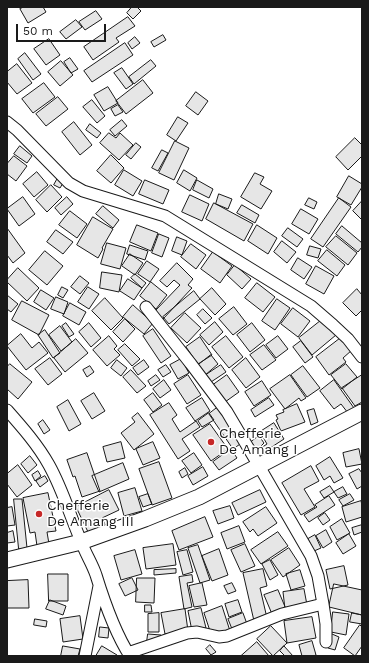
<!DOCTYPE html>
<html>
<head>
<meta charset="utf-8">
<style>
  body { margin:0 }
  #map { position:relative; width:369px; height:663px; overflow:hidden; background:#fff; font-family:"Work Sans",sans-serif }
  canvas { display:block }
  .frame { position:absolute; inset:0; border:8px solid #1a1a1a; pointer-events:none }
  .scale { position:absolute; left:16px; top:24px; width:90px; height:18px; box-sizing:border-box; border:2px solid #1a1a1a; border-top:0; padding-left:5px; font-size:12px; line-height:14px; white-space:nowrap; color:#1a1a1a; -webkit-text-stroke:3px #fff; paint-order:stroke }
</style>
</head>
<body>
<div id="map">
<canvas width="369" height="663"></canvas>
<div class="frame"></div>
<div class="scale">50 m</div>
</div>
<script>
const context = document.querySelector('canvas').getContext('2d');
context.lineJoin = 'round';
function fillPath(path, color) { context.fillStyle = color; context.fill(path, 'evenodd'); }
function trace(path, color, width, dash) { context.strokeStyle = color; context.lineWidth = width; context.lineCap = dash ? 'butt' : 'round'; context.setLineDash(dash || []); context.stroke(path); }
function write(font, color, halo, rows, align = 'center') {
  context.font = font + ' "Work Sans",sans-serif'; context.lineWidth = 3; context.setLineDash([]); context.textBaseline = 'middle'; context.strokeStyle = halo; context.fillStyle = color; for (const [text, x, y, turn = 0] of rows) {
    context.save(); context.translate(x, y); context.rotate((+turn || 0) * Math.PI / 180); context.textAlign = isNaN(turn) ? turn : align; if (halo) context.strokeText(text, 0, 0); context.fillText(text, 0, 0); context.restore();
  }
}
const building = new Path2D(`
  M24 7H43L46 12 28 23 20 9Z
  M132 7H137L141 11 133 19 127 13Z
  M96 11 102 19 85 30 79 22Z
  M128 17 135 26 116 38 119 42 93 60 84 47Z
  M76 20 82 27 66 39 60 32Z
  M163 35 166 40 154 47 151 42Z
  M135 37 140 43 132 49 128 43Z
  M49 39 60 55 46 65 34 49Z
  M125 43 133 55 92 82 84 71Z
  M25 53 41 74 33 80 18 59Z
  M70 58 78 69 71 73 64 62Z
  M151 60 156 66 134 84 129 77Z
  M61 61 73 75 60 86 48 72Z
  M17 64 32 83 17 94 7 82V72Z
  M122 68 133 84 126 89 114 73Z
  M143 80 153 93 126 114 116 101Z
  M44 83 55 97 33 113 22 99Z
  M108 87 118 103 104 111 94 95Z
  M196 92 208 101 198 115 186 106Z
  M58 97 68 109 46 126 36 114Z
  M92 100 105 116 97 123 83 107Z
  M118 105 123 112 115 116 111 109Z
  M178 117 188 123 176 141 167 135Z
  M122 120 127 126 115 136 110 130Z
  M74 122 92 145 80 155 62 132Z
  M90 124 101 133 97 138 86 130Z
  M109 133 116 138 120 133 133 145 119 160 100 143Z
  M355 138 362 145V156L348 170 336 157Z
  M175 141 189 148 174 180 159 173Z
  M136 143 141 147 131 159 126 155Z
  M20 146 32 156 27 163 14 154Z
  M162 150 168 153 158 171 152 168Z
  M111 155 124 168 111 183 97 171Z
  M14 156 27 166 16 181 7 174V164Z
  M124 170 142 181 133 196 115 185Z
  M184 170 197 178 190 191 177 183Z
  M37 172 48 185 34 197 23 184Z
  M255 173 264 177 260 184 272 191 261 209 241 197Z
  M59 176 65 180 60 188 54 185Z
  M349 176 362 184V187L351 205 337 197Z
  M145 180 169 190 163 204 139 194Z
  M197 180 213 189 209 198 193 190Z
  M51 185 62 197 47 212 36 200Z
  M219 194 232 199 228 209 216 204Z
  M190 195 209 204 202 221 182 212Z
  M23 197 35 214 19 226 7 209Z
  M67 197 73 204 61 215 55 208Z
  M309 198 317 202 314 209 305 205Z
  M339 198 351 207 323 247 311 239Z
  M362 201V220L353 211Z
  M214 203 253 224 244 241 206 219Z
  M242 205 259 215 255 223 237 213Z
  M103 206 119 220 113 228 96 214Z
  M301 209 318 219 309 234 292 224Z
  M70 211 87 224 77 238 59 225Z
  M93 217 113 229 102 248 103 249 98 258 77 245Z
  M137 225 158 233 151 251 130 242Z
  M257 225 277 238 268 254 248 241Z
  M342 226 362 243V247L358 252 336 234Z
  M7 228 25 253 13 263 7 255Z
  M288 228 303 239 297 247 282 236Z
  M56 230 73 242 63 254 47 242Z
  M159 234 169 238 162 257 152 253Z
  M336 236 357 253 348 265 326 247Z
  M177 237 187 241 182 255 172 251Z
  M282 241 296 252 287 263 274 252Z
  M107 243 126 248 120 269 101 264Z
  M191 244 206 255 196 269 181 257Z
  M130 245 148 251 145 260 127 254Z
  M310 246 321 249 318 258 307 255Z
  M327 250 345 265 337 276 318 261Z
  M45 251 63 266 47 285 29 270Z
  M213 252 232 266 220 283 201 269Z
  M130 254 143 263 135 275 122 266Z
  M298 258 312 267 304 279 291 270Z
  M147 261 159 269 150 282 138 274Z
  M177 263 193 279 188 285 192 288 163 319 155 311 180 285 174 280 167 287 160 281Z
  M235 265 251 279 242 289 227 275Z
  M316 266 334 276 324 294 306 284Z
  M18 268 39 288 27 301 7 282V280Z
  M102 272 122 275 119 292 100 288Z
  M135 274 146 283 142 288 131 278Z
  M80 276 89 283 80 294 71 287Z
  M128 279 142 288 134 300 120 291Z
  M151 282 167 295 156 309 140 296Z
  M257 283 275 297 263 312 245 298Z
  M62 287 68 290 63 298 58 295Z
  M88 287 99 294 89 309 78 302Z
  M212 288 226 304 215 315 200 299Z
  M357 289 362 295V310L356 316 343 303Z
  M41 290 54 298 46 310 34 302Z
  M194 291 200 299 169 324 163 317Z
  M7 295 18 304 11 312 7 309Z
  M56 297 68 302 64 314 51 309Z
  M105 298 123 318 111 330 92 311Z
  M277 299 290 308 275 330 262 321Z
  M22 301 49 315 39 335 12 320Z
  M70 303 86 312 79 325 63 316Z
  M133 305 153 323 144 334 123 317Z
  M234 307 247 324 233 335 219 319Z
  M293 308 310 321 298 337 281 324Z
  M203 309 212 318 205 324 197 315Z
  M185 313 201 328 187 343 171 328Z
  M125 319 135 329 123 342 113 332Z
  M323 319 336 335 312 355 299 338Z
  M215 322 223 332 209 345 200 335Z
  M66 323 74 334 69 337 62 326Z
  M89 323 101 338 91 347 79 332Z
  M252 323 265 340 250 352 237 335Z
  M60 326 72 342 61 351 49 335Z
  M153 329 171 356 161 363 143 336Z
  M45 330 60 353 53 358 38 335Z
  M21 334 32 348 39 342 48 353 26 370 7 346Z
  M109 336 117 346 114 349 120 355 107 366 93 350Z
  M226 336 243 357 229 368 212 347Z
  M278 336 288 349 276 358 266 345Z
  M200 337 212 355 198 364 186 347Z
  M342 337 352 350 343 358 346 362 329 375 316 357Z
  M76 339 88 353 65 372 54 358Z
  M301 341 313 357 305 363 293 347Z
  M125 344 140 359 132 366 118 350Z
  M264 345 276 360 262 370 250 355Z
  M211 355 218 364 204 376 197 366Z
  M50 358 62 374 48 385 35 369Z
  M246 358 260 377 246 388 232 370Z
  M181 359 189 373 178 379 170 365Z
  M117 360 127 368 121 376 111 368Z
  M144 360 149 367 138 375 133 368Z
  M10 364 32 382 18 399 7 389V367Z
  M346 364 357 377 342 389 331 375Z
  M166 365 171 372 163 377 158 370Z
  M221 365 226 372 211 382 206 375Z
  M90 366 94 372 87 377 83 370Z
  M303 366 320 388 307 397 291 375Z
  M131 370 146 386 137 393 123 377Z
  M156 375 160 380 151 386 148 381Z
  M188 375 201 395 187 404 174 384Z
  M227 375 239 392 225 402 213 385Z
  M290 375 306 398 301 401 299 398 285 409 270 389Z
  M362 375V402L355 406 342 388Z
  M164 380 171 390 160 398 153 389Z
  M334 380 354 408 348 413 341 404 334 409 320 391Z
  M262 381 271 395 254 406 245 392Z
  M94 393 105 411 92 419 81 401Z
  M153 393 162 405 153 412 144 400Z
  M202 398 210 411 195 421 186 408Z
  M269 398 274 405 255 417 251 410Z
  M68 400 81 424 69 431 57 407Z
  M169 403 177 415 172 419 180 432 196 421 200 427 182 439 190 451 178 459 150 415Z
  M297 404 305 422 281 431 276 420 278 419 276 415 284 412 283 410Z
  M218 407 243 442 233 449 209 414Z
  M314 409 318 422 311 425 307 411Z
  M138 413 154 434 134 450 121 433 135 422 132 418Z
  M209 413 214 420 202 427 198 421Z
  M43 420 50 430 44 434 38 424Z
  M274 423 284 439 264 452 261 448 267 444 260 432Z
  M210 424 228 449 211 461 193 435Z
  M259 436 264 443 257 450 251 442Z
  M121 442 125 458 107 462 103 447Z
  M153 442 160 458 143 465 136 449Z
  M231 449 237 458 219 470 213 462Z
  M359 449 362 464 346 467 343 453Z
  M87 453 100 491 82 497 75 476 73 477 67 460Z
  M194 453 202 465 191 473 182 461Z
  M30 456 37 465 28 473 21 464Z
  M330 457 343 478 334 483 330 476 324 480 316 466Z
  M159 462 172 498 152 505 139 469Z
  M123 463 129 479 99 492 92 476Z
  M18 465 32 485 17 497 7 484V474Z
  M311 466 319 481 304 489 315 507 301 515 282 483Z
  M203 467 208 476 193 485 188 476Z
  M185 468 188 474 182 478 179 472Z
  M359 469 362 473V486L357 489 349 474Z
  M38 471 41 476 35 481 32 475Z
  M45 476 48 481 40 487 36 481Z
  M330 486 334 492 324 498 320 492Z
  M343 487 347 494 338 498 334 492Z
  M135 488 142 511 124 516 118 493Z
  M109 490 119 510 102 518 106 526 89 534 76 507Z
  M260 490 266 502 238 515 232 503Z
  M48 493 56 531 47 532 49 544 37 546 35 532 30 533 23 498Z
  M148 494 152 504 143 507 139 497Z
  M350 494 354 500 343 506 339 500Z
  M329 496 335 505 309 522 304 515 317 507 315 505Z
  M14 499H22L27 548 19 549Z
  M361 501 362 505V517L346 522 342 507Z
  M230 506 234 518 218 524 213 511Z
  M12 507 15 525 7 526V508Z
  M266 507 277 523 258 536 253 529 250 532 243 522Z
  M325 513 330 520 323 525 318 518Z
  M205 517 213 537 179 550 172 531Z
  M342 519 350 533 337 540 330 527Z
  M362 525V532L354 535 352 528Z
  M239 526 245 542 227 549 221 533Z
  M326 530 332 542 323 548 316 536Z
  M13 531 15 542 7 543V533Z
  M278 532 288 546 261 564 251 550Z
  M349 534 356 546 343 554 336 543Z
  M315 535 321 548 314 551 308 539Z
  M173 544 176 565 146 569 143 548Z
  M245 544 255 566 241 572 231 550Z
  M198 545 210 580 200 583 188 548Z
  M289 548 300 565 283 577 271 560Z
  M219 549 228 575 212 581 202 556Z
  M135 550 142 574 121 580 114 556Z
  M187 550 193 572 183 575 177 552Z
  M270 560 278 575 270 580 262 564Z
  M344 566 348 585 330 589 326 570Z
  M176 569V573L154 575V570Z
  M263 569 267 586 260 588 267 618 254 621 243 573Z
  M300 570 305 586 291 590 286 574Z
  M48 574H68V601H49Z
  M192 575 193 582 187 583 192 607 184 609 179 577Z
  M132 578 138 590 125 596 119 584Z
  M137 578H155L154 603 136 602Z
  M28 580 29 608H7V581Z
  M202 583 207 605 194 607 189 586Z
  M232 583 236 591 228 594 224 586Z
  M334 584 362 590V615L329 607Z
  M304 589 307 605 285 609 283 592Z
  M278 590 286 609 272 614 264 595Z
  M50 600 66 606 63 615 46 609Z
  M238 600 242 612 229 617 225 604Z
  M145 605H151L152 612H145Z
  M222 606 230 631 212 637 204 613Z
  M201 608 206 628 192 631 188 611Z
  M185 609 188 631 165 634 161 613Z
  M333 612 349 614 346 635 331 632Z
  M159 613V632H148V614Z
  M243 613 247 624 232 629 228 619Z
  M352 613 362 615V624L350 622Z
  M80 616 83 639 63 642 60 619Z
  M312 617 316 638 287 643 284 621Z
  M35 619 47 621 46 627 34 625Z
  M360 625 362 627V646L355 656 344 648Z
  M271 626 287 643 273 656 257 639Z
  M100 627 109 628 108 638 99 637Z
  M148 634 161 635V643L147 642Z
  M332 634 339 637 335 650 328 648Z
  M312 641 316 655 313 656H302L299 645Z
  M257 642 269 656H241Z
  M210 645 216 652 211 655 206 649Z
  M63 646 80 649 78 656H61Z
  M102 646 117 655V656H96Z
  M284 646 293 656H285L280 651Z`);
const street = new Path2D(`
  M7 122 17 130 69 183 83 191 165 216 311 306 333 325 348 339 362 357
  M146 307 191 364 227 412 259 466 311 556 318 576 323 604 326 624V642
  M7 410C22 427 38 445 49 465 63 490 70 516 81 541 85 553 92 563 96 575 104 601 115 633 130 656
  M128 653 187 633 197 632 219 637 227 636 282 614 323 604
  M85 656 99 586`);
const secondary = new Path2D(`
  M7 560 81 542 145 519 199 497 362 412`);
const markers = [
  [211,442,4,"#c62828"],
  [39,514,4,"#c62828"]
];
const poiNames = [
  ["Chefferie",219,434],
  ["De Amang I",219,450],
  ["Chefferie",47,506],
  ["De Amang III",47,522]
];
fillPath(building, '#e6e6e6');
trace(building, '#1a1a1a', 1);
trace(street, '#1a1a1a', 13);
trace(secondary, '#1a1a1a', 17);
trace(street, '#fff', 11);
trace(secondary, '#fff', 15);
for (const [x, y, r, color] of markers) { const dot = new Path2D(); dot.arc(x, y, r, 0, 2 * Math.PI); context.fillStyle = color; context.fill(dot); trace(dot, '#fff', 1.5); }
write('14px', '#1a1a1a', '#fff', poiNames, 'left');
</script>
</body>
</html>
